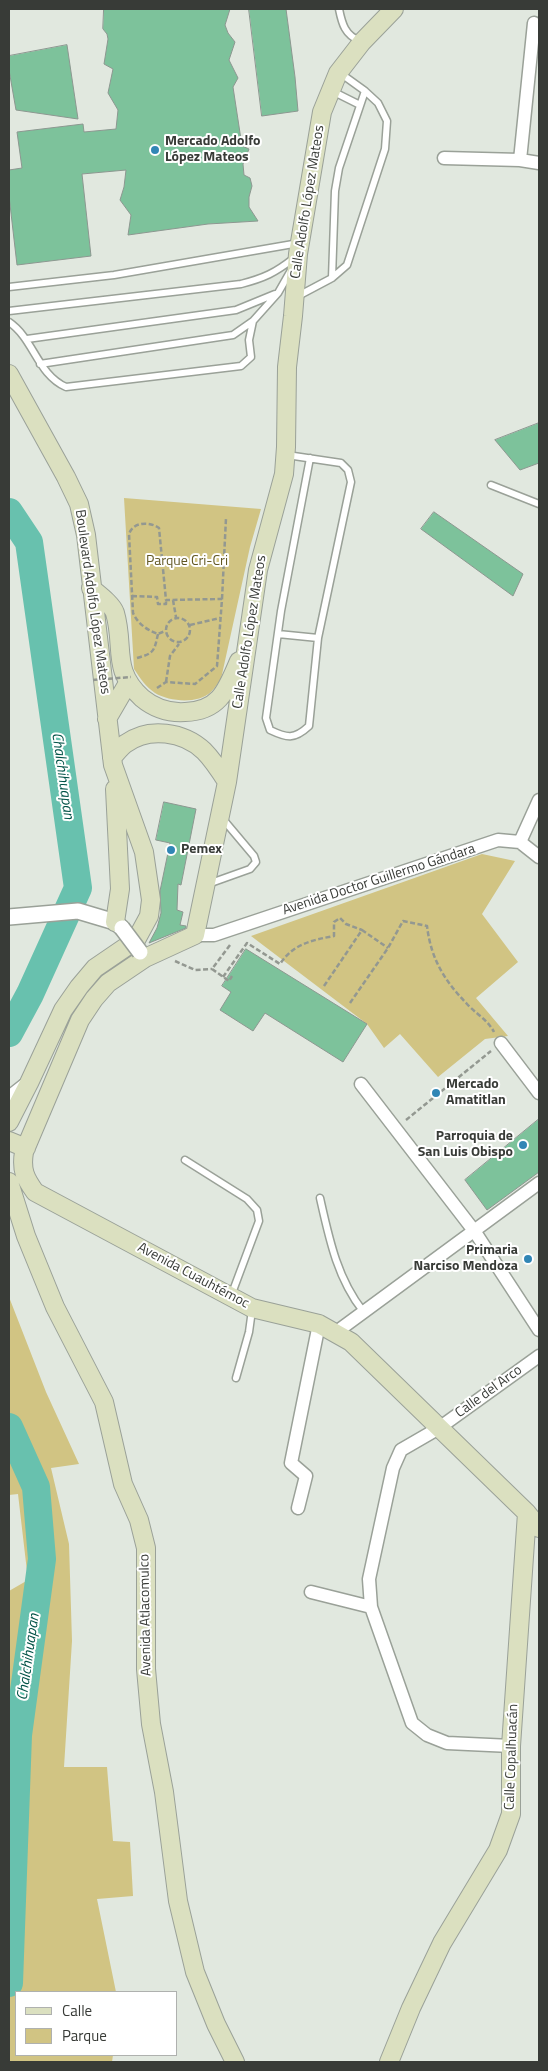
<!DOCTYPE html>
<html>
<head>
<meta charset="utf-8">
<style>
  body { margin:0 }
  #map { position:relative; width:548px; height:2071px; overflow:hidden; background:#e1e8df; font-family:"Titillium Web",sans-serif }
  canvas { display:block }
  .frame { position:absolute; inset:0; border:10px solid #383b37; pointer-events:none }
  .legend { position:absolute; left:15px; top:1991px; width:162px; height:65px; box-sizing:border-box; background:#fff; border:1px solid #afb1af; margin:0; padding:6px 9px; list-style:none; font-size:15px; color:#383b37 }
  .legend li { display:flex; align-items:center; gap:10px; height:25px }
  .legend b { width:25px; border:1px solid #afb1af }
</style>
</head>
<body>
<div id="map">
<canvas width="548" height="2071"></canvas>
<div class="frame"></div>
<ul class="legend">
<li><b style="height:6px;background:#dbe0c0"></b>Calle</li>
<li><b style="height:14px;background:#d1c483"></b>Parque</li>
</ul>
</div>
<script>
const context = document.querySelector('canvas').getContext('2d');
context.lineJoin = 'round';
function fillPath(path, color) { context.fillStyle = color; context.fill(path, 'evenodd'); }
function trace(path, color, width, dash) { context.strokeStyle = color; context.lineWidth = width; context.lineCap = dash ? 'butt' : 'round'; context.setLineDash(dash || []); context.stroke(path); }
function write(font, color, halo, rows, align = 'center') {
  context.font = font + ' "Titillium Web",sans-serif'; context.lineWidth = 4; context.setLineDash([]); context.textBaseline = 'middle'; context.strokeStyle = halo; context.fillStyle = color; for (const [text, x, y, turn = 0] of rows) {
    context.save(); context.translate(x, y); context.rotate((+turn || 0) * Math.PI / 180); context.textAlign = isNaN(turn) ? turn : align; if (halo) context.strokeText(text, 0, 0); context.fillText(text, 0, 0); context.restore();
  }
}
const green = new Path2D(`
  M124 498 261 509 250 547 221 679C218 683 215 688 211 692 198 704 170 702 155 693 146 687 140 678 134 669Z
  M482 854 515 861 482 914 518 962 476 998 508 1036 485 1039 438 1077 400 1034 384 1048 367 1024 251 936Z
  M9 1297 46 1392 79 1464 51 1468 69 1544 72 1641 64 1767H107L113 1841 130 1842 133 1896 97 1899 116 1992H16V2055H113L112 2062H9V1591L28 1580 18 1494 9 1495Z`);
const river = new Path2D(`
  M9 512 29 542 78 888 30 994 9 1033
  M9 1427 36 1487 42 1559 18 1735 9 1983`);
const building = new Path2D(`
  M104 9H230L225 25 228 33 235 42 229 60 238 78 233 87 242 146 249 149 243 164 244 175 250 178 252 186 249 197V207L258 221 208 224 128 235 131 215 120 200 124 187 126 170 82 174 91 256 17 265 9 196V170L22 168 17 132 83 124 84 132 116 129 118 110 108 93 113 69 104 64 108 39 107 34 103 29Z
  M249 9H286L295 77 298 111 262 116Z
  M67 45 78 119 16 110 9 70V56Z
  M539 423V463L520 470 495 440Z
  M434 512 523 574 513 596 421 529Z
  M164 802 196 809 181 885 178 884 177 910 183 912 180 925 186 926V928L149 943 157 928 161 913 160 891 170 843 156 840Z
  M246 949 367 1024 343 1062 265 1013 253 1031 220 1010 231 992 222 986Z
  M539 1119V1172L487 1210 465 1180Z`);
const path = new Path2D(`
  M132 596 157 597 158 604H166V600
  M222 599 226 518
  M173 600 176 617
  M166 630a12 12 0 1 1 24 0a12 12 0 1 1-24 0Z
  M190 625 220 618
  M137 658C154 653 154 652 158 634
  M166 682 170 656 179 644
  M157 688 166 682 195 684 217 666 222 599 166 600 159 528C149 521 133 522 129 534L133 613C138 624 147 630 158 634L165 631
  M230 945 212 969 229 981 232 976
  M175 961 195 970 212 969
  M223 977 247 943 280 964C293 944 312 940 334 936V922L340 918 346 924 362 930
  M324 986 362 930 388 948
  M350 1003 388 948 403 921 427 926C431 959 444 980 467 1004 476 1014 487 1019 494 1032
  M406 1120 491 1051`);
const service = new Path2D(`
  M339 9C342 24 345 35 360 41
  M332 91 360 105
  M332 278 335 191 339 168 365 91
  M9 287 114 275 299 243
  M298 296 332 278 347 265 385 149 387 121 378 103 365 91 340 73
  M9 311 241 284C264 278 275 273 294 258
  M9 322C34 339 37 374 66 387L241 366 251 357 249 340 253 321 278 293 290 272
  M27 339 236 310 275 294
  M40 364 233 335 253 321
  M287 455 341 463 348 470 351 482 318 638 309 726C294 740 287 738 270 730L266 718 281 611 310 458
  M491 485 539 504
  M278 634 318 638
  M208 884 250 869 256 862 254 856 222 818
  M185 1160 247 1199 257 1210 259 1221 231 1296
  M320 1198C329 1238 337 1278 363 1311
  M236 1378 249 1332 252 1310`);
const minor = new Path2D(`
  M444 158 520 160 539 163
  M520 160 534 23
  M520 842 539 800
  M195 935H214L498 840 520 842 539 857
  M501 1043 539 1093
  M361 1084 475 1232 539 1330
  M335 1333 539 1183
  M298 1508 306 1476 291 1463 319 1324
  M311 1592 371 1607
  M511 1746 447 1743 427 1735 412 1723 371 1607 369 1579 393 1468 401 1450 439 1428 539 1356`);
const tertiary = new Path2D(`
  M9 917 78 911 115 922 122 928
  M9 1099 28 1084`);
const secondary = new Path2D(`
  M394 9 362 42 338 73 322 112 298 254 293 316 287 367 286 447 284 474 258 570 227 782 195 935 145 958 108 983 94 999 80 1020 24 1152C21 1170 25 1178 35 1192L252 1308 319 1324 351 1342 527 1513 539 1528
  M9 374 66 477 79 504 86 535 113 765 144 852 151 900 149 916 136 940 95 968 79 987 63 1010 29 1083 9 1122
  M91 588C98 594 112 604 115 613 125 647 111 670 142 698 154 708 169 713 185 712 220 711 227 689 239 661
  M107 719 128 683
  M112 758C116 753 120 748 125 744 149 726 184 732 204 751 213 760 220 771 227 782
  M115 922 120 889 115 789
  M9 1141 26 1148
  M9 1182 26 1236 55 1307 104 1402 123 1484 139 1520 146 1548V1669L151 1724 164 1792 178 1901 195 1972 216 2024 235 2062
  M389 2062 411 2008 442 1943 498 1850 511 1814V1746L527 1513`);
const pathBridge = new Path2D(`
  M93 680 131 677`);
const tertiaryBridge = new Path2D(`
  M122 928 140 952`);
const markers = [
  [155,150,5,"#3186b5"],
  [171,850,5,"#3186b5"],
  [436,1093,5,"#3186b5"],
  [523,1145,5,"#3186b5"],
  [528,1259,5,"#3186b5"]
];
const poiNames = [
  ["Mercado Adolfo",165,142],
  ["López Mateos",165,158],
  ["Pemex",181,850],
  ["Mercado",446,1085],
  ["Amatitlan",446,1101],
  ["Parroquia de",513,1137,"right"],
  ["San Luis Obispo",513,1153,"right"],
  ["Primaria",518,1251,"right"],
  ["Narciso Mendoza",518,1267,"right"]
];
const streetNames = [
  ["Calle Adolfo López Mateos",308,202,-81],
  ["Boulevard Adolfo López Mateos",92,602,82],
  ["Calle Adolfo López Mateos",250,632,-81],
  ["Avenida Doctor Guillermo Gándara",379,880,-18],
  ["Avenida Cuauhtémoc",193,1276,28],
  ["Calle del Arco",489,1392,-36],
  ["Avenida Atlacomulco",146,1615,-91],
  ["Calle Copalhuacán",512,1757,-88]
];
const parkNames = [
  ["Parque Cri-Cri",187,562]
];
const waterNames = [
  ["Chalchihuapan",62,776,82],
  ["Chalchihuapan",29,1657,-82]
];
fillPath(green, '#d1c483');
trace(river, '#68c1ae', 28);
fillPath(building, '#7dc29b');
trace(building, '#8c9790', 1);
trace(service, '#9aa198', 9);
trace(minor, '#9aa198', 15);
trace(tertiary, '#9aa198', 18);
trace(secondary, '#9aa198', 20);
trace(path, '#939891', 2.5, [5, 2.5]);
trace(service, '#fff', 6);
trace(minor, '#fff', 12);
trace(tertiary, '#fff', 15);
trace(secondary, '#dbe0c0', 18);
trace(tertiaryBridge, '#9aa198', 18, []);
trace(pathBridge, '#939891', 2.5, [5, 2.5]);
trace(tertiaryBridge, '#fff', 15);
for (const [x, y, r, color] of markers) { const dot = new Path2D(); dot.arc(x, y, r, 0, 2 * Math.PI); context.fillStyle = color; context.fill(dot); trace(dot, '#fff', 2); }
write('bold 14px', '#383b37', '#fff', poiNames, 'left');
write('14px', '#383b37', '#fff', streetNames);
write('14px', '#625824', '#fff', parkNames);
write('italic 15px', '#005246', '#fff', waterNames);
</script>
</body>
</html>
